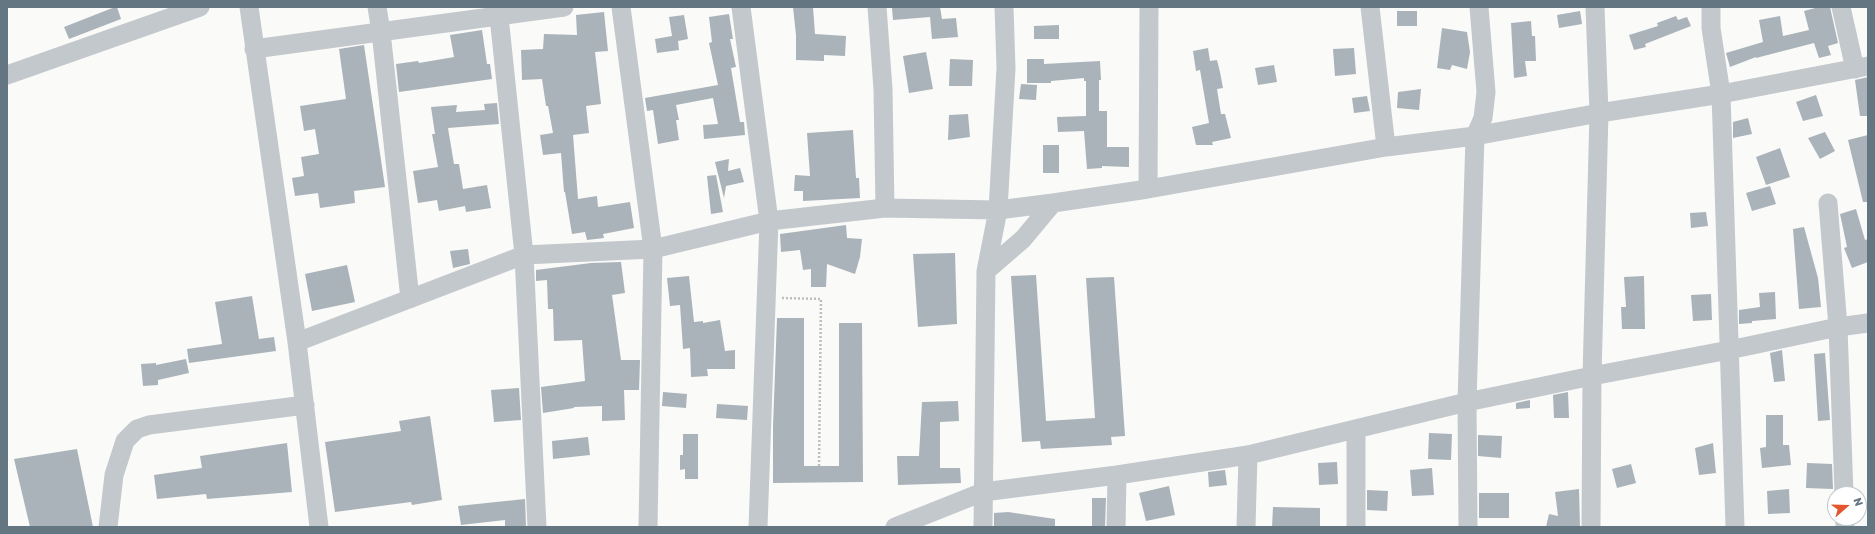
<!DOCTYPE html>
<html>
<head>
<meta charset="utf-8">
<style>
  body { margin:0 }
  #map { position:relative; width:1875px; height:534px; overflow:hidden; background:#fafaf8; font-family:Rubik,sans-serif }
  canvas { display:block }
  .frame { position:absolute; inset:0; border:8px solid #657683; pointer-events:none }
  .north { position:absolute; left:1827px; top:486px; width:40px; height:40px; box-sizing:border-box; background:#fff; border:1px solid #c1c8cd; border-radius:50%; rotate:70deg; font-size:11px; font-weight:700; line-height:16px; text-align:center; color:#657683 }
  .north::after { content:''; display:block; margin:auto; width:14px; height:18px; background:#e4572e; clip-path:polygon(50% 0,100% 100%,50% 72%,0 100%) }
</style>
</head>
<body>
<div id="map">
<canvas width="1875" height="534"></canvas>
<div class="frame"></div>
<div class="north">N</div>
</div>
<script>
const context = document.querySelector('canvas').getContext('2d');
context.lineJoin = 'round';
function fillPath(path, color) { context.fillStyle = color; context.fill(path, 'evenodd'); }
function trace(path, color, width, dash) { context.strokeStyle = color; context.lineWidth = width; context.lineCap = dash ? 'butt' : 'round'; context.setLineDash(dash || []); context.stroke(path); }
const building = new Path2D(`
  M115 7H117L121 19 69 39 64 27Z
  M793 7H813L815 34 846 36 845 56 824 55V61L796 60V35Z
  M940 7 942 19 956 18 958 37 932 39 930 17 893 20 892 8Z
  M1819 7H1830L1838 43 1828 46 1831 55 1819 58 1814 43 1756 58V57L1730 67 1726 53 1763 42 1759 20 1780 16 1783 36 1809 30 1804 11Z
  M1397 11H1417V26H1397Z
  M1580 11 1582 24 1559 28 1557 15Z
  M604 12 608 51 595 52 601 104 586 106 589 133 573 135 578 199 597 196 598 207 630 202 634 228 603 234 604 238 587 240 585 232 572 234 565 192H564L561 153 543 155 540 135 553 133 548 106H546L542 79 522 80 521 50 543 49 544 34 577 35 576 15Z
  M729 14 733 39H730L736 67 731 68 740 122H744L745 135 704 139 703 125 718 124 713 98 676 105 679 120H676L679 140 658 144 653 110 647 111 645 98 718 85 709 43 712 42 709 17Z
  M684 15 688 39 678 41 679 50 657 53 655 39 672 36 669 17Z
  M1676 16 1678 20 1687 17 1691 26 1645 44 1646 47 1634 50 1629 35 1658 26 1657 23Z
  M1531 21 1532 36H1535L1536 61H1525L1527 76 1514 78 1511 23Z
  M1059 25V39H1034V26Z
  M1442 28 1467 32 1470 52 1467 69 1452 65 1450 70 1437 68Z
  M482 30 487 64H490L492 79 399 92 396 64 418 61 419 63 454 57 450 35Z
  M364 45 385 187 354 191 355 203 320 208 318 193 295 196 292 178 304 176 301 157 319 154 315 129 304 131 300 106 346 99 339 49Z
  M1208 48 1210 61 1217 60 1220 72 1223 88 1217 89 1221 114H1225L1231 138 1212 142 1213 145H1196L1192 127 1209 123 1200 70 1196 71 1193 51Z
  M1354 48 1356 74 1335 76 1333 49Z
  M926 52 933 89 909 93 903 56Z
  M950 59 973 60 972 86H949Z
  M1027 59H1044V64L1100 61 1101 80H1099V111H1107V147H1129V167L1102 166V168L1087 169 1084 131 1058 132 1057 117 1086 116V81H1084V78L1051 81V83H1027Z
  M1274 65 1277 82 1258 85 1255 68Z
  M1868 77V116H1860L1855 80Z
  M1021 84 1037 85 1036 100 1019 99Z
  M1421 89 1419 110 1397 108 1398 92Z
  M1816 95 1823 116 1803 121 1796 102Z
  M1367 96 1370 111 1354 113 1352 98Z
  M497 103 499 124 448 128 454 164H459L463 189 487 185 491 208 466 212 465 206 439 211 437 200 418 203 413 171 438 167 432 134H435L431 107 457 105 456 112 485 110 484 104Z
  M968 114 970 137 948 140 949 115Z
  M1748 118 1752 134 1733 138V122Z
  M853 130 856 178H859L860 198 803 201V191H794L795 175 810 176 807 133Z
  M1825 132 1835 151 1820 159 1808 138Z
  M1868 135V202H1863L1848 140Z
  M1043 145H1059V173H1043Z
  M1780 148 1790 177 1766 185 1756 157Z
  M729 159 728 171 740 168 744 182 726 186 724 198 715 162Z
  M716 175 723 212 711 214 707 176Z
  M1770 186 1776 204 1752 211 1746 193Z
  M1856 209 1865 240 1868 239V262L1852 268 1844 248 1847 247 1840 214Z
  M1706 212 1708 226 1691 228 1690 213Z
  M846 225 847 238 862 239 860 257 855 274 827 264 826 287H811V269L803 270 800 250 781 252 780 234Z
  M1804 227 1818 278 1821 307 1799 309 1793 229Z
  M468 249 470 264 453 268 450 251Z
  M955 253 957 324 918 327 913 254Z
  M621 262 625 293 612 295 621 360H640L639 390H624L625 420 602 421V406L574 407V408L543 413 541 387 585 381 582 340 554 341 553 309H548L547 280 536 281V270L591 263Z
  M347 265 355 302 312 311 305 274Z
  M1036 275 1046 421 1095 418 1086 278 1114 277 1125 436 1111 437 1112 445 1041 449 1040 441 1022 442 1011 276Z
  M689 276 694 322 703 321V323L720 320 725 351 735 350V369H707L708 376 691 377 690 348 683 349 680 305 670 306 667 278Z
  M1644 276 1645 329H1622L1621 307H1626L1624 277Z
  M1775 292 1776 319 1752 321V323L1739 324V310L1760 307 1759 293Z
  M1711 294 1712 320 1693 321 1691 295Z
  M252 296 259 339 274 337 276 351 189 363 187 349 222 344 215 302Z
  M777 318H804V466H839V323H862L863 482 773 483V427Z
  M1782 350 1785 381 1774 382 1770 353Z
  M1825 353 1830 420 1818 421 1814 354Z
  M186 359 189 373 158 380V385L143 386 141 364 156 363V365Z
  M519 388 521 420 494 422 491 390Z
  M663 392 687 394 686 408 662 406Z
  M1568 392 1569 418H1554L1553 395Z
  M1530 400V408L1516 409V403Z
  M958 401 959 421 940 422V468H960L961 483 898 485 897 456H919L922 402Z
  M717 404 748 406 747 420 716 418Z
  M1766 415H1783V445H1789L1791 465 1762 468 1760 448 1766 447Z
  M430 416 442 500 412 505 411 502 335 512 325 442 401 431 399 421Z
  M1429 433 1452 434 1451 460 1428 459Z
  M683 434H698V479H685V469L680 470V455H683Z
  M1478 435 1502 436 1501 458 1478 456Z
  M588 437 590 455 553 459 552 441Z
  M287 443 292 492 207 499 206 494 157 499 154 475 202 468 200 456Z
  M1713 443 1716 473 1699 475 1695 448Z
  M77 449 93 527H30L14 459Z
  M1337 462 1338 484 1319 485 1318 463Z
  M1807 463 1832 464 1833 489 1806 488Z
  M1631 464 1636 483 1617 488 1612 469Z
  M1432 468 1434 495 1412 496 1410 470Z
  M1225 470 1227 485 1209 487 1208 472Z
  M1169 486 1175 515 1146 521 1139 493Z
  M1579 489 1580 527H1546L1549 514 1558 516 1555 492Z
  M1789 489 1790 513 1768 514 1767 491Z
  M1367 490 1388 491 1387 511 1367 510Z
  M1479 493H1509V518H1479Z
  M1092 498H1106L1105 527H1092Z
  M525 499 526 527H505V520L461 525 458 506Z
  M1273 507 1320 508V527H1272Z
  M1008 512 1055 519V527H994V513Z`);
const path = new Path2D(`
  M782 298 821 299 819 466`);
const minor = new Path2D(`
  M249 7 297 342 319 527
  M377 7 381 32 410 299
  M498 7 524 255 537 527
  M621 7 653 249 648 527
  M741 7 769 221 758 527
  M877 7 883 89 885 208
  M1370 7 1386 147
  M1711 7V28L1721 94 1735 527
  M1841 7 1855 69
  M254 49 564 7
  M7 75 200 7
  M1148 189 1149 7
  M1828 203 1838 327 1844 494
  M986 271 1023 239 1053 203
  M297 342 524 255 653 249 769 221 885 208 998 210 1053 203 1148 189 1386 147 1475 136 1599 113 1721 94 1868 66
  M1845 518V527
  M108 527 114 475 125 441 137 429 149 425 305 405
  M895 527 983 492 1117 475 1248 455 1467 402 1592 376 1729 350 1838 327 1868 323
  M983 527 986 271 998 210 1006 68 1004 7
  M1116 527 1117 475
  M1246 527 1248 455
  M1356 527V429
  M1468 527 1467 402 1475 136 1483 118 1486 92 1479 7
  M1591 527 1592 376 1599 113 1595 7`);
fillPath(building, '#aab3b9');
trace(path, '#bbbfc2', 2.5, [2, 2]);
trace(minor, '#c3c8cc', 19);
</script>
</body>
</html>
